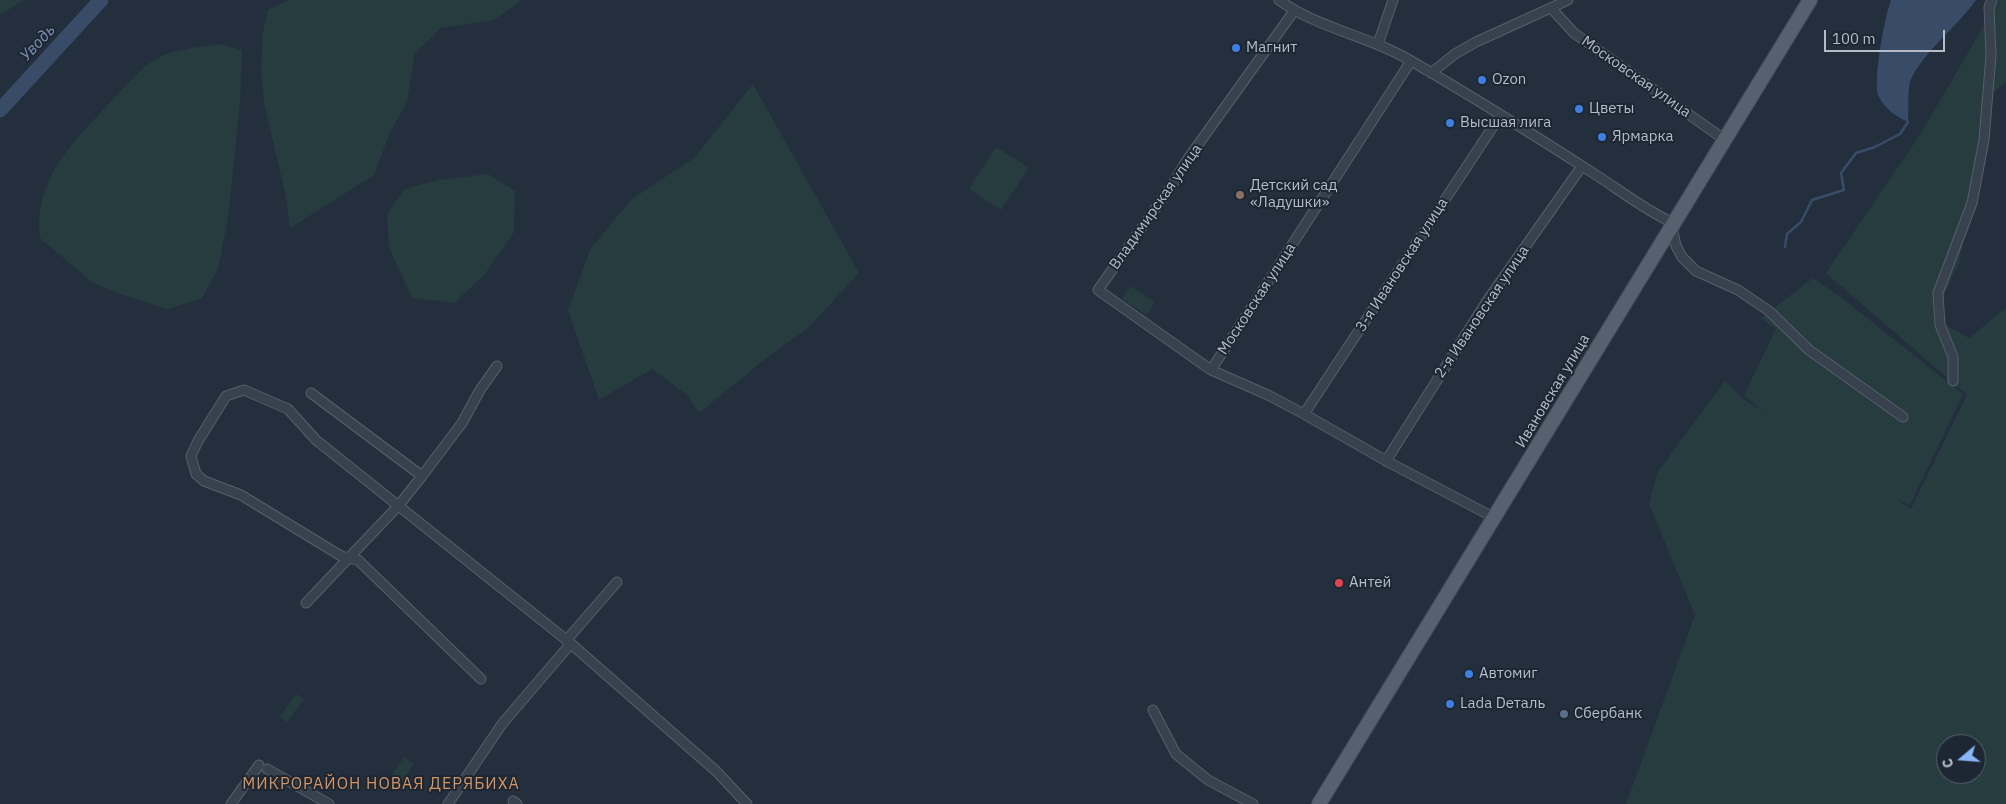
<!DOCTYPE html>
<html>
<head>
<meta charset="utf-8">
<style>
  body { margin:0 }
  #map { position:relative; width:2006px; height:804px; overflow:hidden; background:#242f3e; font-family:"IBM Plex Sans",sans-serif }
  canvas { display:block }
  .north { position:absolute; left:1936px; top:734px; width:50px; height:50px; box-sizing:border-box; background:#1d2633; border:1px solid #59626f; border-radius:50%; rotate:252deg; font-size:14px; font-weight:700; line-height:20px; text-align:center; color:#b4bcc9 }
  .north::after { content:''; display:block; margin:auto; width:18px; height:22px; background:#8ab4f8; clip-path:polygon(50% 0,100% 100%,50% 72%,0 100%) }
  .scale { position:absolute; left:1824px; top:30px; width:121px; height:22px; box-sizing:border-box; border:2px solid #b4bcc9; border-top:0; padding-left:6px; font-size:15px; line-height:18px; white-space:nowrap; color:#b4bcc9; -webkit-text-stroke:4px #1d2633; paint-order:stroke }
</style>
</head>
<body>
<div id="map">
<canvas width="2006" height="804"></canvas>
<div class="north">С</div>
<div class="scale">100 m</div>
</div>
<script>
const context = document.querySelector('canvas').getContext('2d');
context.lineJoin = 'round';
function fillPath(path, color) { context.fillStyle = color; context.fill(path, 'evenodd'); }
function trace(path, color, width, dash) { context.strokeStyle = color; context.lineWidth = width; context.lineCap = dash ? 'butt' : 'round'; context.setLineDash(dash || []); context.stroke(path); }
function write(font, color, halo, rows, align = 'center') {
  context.font = font + ' "IBM Plex Sans",sans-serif'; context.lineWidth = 4; context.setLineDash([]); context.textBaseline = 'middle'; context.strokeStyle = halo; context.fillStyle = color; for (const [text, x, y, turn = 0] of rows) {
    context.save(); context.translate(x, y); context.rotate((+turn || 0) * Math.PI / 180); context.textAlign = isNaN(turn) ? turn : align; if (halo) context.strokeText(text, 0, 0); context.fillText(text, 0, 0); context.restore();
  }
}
const green = new Path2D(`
  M0 0H24L0 15Z
  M289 0H522L494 20 441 28 415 53 407 102 390 132 374 175 290 228 286 197 264 103 261 69 263 33 268 10Z
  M1999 0H2006V82L1987 97 1977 176 1959 263 1933 318 1969 338 2006 308V804H1626L1695 615 1649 504 1657 473 1725 381 1742 398 1765 413 1744 395 1776 329 1761 318 1813 278 1843 299 1963 394 1910 505 1896 499 1911 509 1967 395 1826 273 1918 138ZM1946 744H1976V774H1946Z
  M221 44 242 50 240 102 228 218 218 269 202 298 168 309 119 294 92 282 40 238C40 230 38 220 40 212 46 165 83 132 113 99 126 86 142 66 158 58 176 48 201 47 221 44Z
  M753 84 859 273 809 327 763 361 699 413 687 395 652 369 599 400 568 310 591 248 632 199 694 158Z
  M996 147 1029 168 1001 210 969 189Z
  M488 174 515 191 514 232 484 275 454 303 412 298 389 247 387 215 404 189 439 180Z
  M1130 286 1155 302 1147 315 1122 299Z
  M296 694 304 699 287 722 280 717Z
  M404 757 414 764 395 792 385 785Z`);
const water = new Path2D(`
  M1891 0H1976C1957 27 1926 49 1911 79 1907 88 1909 111 1908 122 1896 116 1886 110 1879 97 1872 83 1885 16 1891 0Z`);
const stream = new Path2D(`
  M1785 247 1787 234 1801 222 1812 200 1844 190 1841 173 1856 153 1875 147 1900 134 1908 122`);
const river = new Path2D(`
  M0 110 101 0`);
const minor = new Path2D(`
  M1279 0C1319 29 1370 36 1413 62 1473 97 1534 135 1593 173 1618 189 1641 207 1667 220L1672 227 1676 246 1682 257 1696 271 1738 290 1769 311 1809 350 1903 417
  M1552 9 1574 33 1725 140
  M1378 44 1393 0
  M1411 61 1211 370 1268 395 1304 414 1390 463 1495 518
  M1431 73 1455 54 1476 42 1568 0
  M1211 370 1098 290 1174 182 1187 160 1294 11
  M1953 381V357L1940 325 1938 293 1972 203 1984 140 1991 55 1989 7 1992 0
  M311 393 422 476
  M1304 414 1500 116
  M1386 461 1487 301 1582 166
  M306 603 399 505 422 476 462 423 480 390 497 366
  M481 679 358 560 341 556 241 495 204 481 196 474 191 456 198 441 226 396 244 390 288 409 316 440 569 642 716 771 747 804
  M1153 710 1176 754 1208 780 1253 804
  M267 769 329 804
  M513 801 517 804
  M231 804 259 765
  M448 804 502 724 567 648 570 636 617 582`);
const primary = new Path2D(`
  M1319 804 1810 0`);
const markers = [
  [1236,48,5,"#3f7fe0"],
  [1482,80,5,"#3f7fe0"],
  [1579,109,5,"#3f7fe0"],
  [1450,123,5,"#3f7fe0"],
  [1602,137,5,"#3f7fe0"],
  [1240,195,5,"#8d6e63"],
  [1339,583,5,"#e0444e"],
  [1469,674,5,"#3f7fe0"],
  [1450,704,5,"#3f7fe0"],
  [1564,714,5,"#5c6f8a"]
];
const poiNames = [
  ["Магнит",1246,48],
  ["Ozon",1492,80],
  ["Цветы",1589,109],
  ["Высшая лига",1460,123],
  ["Ярмарка",1612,137],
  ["Детский сад",1250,186],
  ["«Ладушки»",1250,203],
  ["Антей",1349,583],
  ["Автомиг",1479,674],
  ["Lada Dеталь",1460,704],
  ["Сбербанк",1574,714]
];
const streetNames = [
  ["Московская улица",1636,77,35],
  ["Владимирская улица",1156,207,-55],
  ["3-я Ивановская улица",1402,265,-57],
  ["Московская улица",1257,299,-57],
  ["2-я Ивановская улица",1482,312,-56],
  ["Ивановская улица",1553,391,-59]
];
const waterNames = [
  ["Уводь",38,43,-47]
];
const neighbourhoodNames = [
  ["МИКРОРАЙОН НОВАЯ ДЕРЯБИХА",381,784]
];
fillPath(green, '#263c3f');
fillPath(water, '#394c67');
trace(stream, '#394c67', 2.5);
trace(river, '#394c67', 15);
trace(minor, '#565f6c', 11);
trace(primary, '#414a57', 16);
trace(minor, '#38414e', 9);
trace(primary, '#56606e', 14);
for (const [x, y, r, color] of markers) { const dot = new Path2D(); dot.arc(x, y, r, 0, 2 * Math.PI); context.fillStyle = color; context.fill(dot); trace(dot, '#1d2633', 2); }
write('15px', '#b4bcc9', '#1d2633', poiNames, 'left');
write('15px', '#b4bcc9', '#1d2633', streetNames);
write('italic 16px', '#7c92b1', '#1d2633', waterNames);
context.letterSpacing = '1px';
write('16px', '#d59563', '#1d2633', neighbourhoodNames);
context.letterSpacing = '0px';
</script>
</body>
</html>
